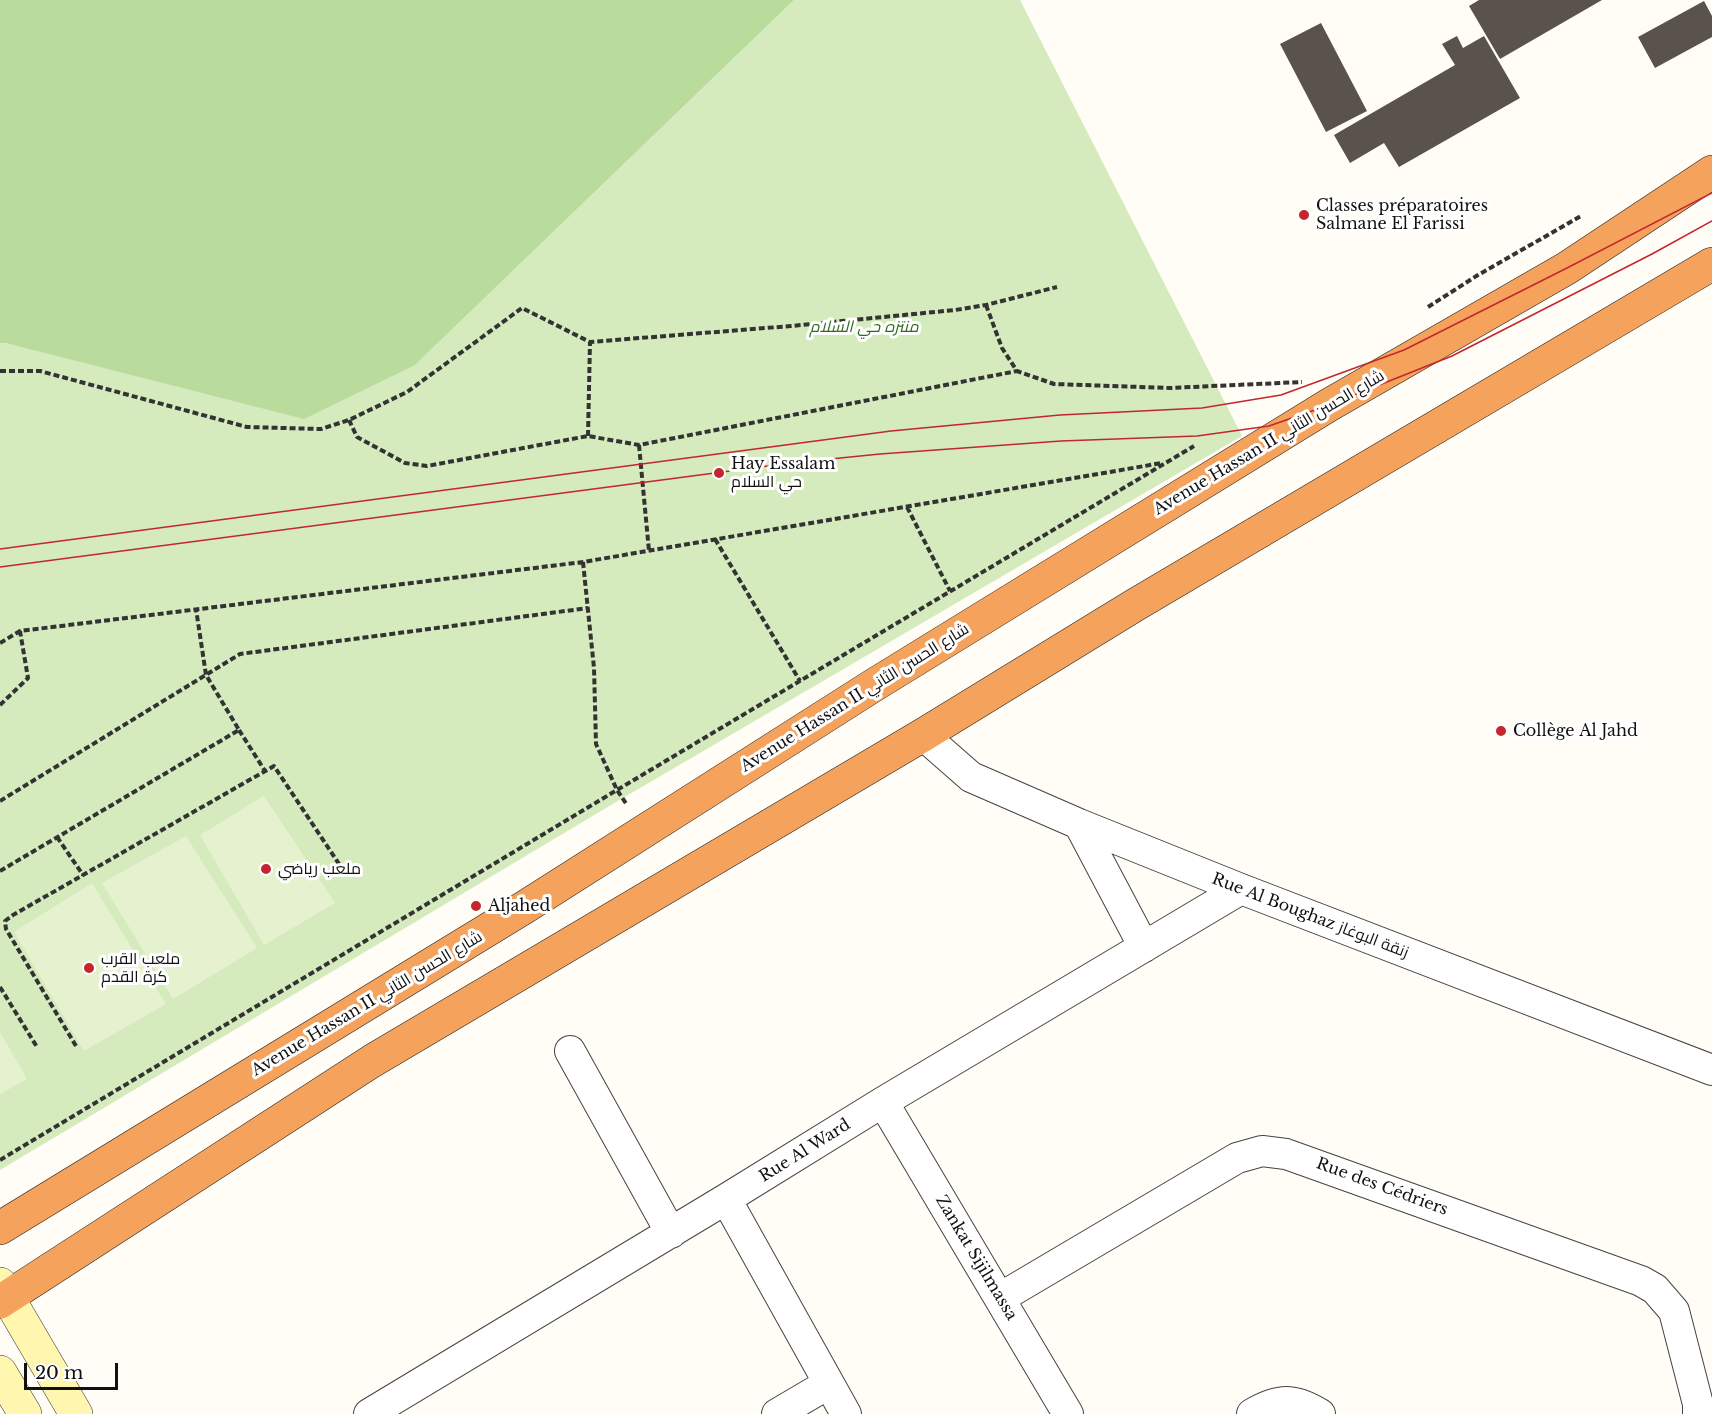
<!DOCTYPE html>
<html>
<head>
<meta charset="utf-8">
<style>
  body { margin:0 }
  #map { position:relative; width:1712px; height:1414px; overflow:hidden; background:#fffdf5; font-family:"Libre Baskerville",serif }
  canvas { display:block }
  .scale { position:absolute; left:24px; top:1363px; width:94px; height:27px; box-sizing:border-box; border:3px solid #111; border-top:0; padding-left:8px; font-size:18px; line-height:21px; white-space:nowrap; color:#111; -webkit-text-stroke:4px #fff; paint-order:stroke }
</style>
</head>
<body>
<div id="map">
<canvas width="1712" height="1414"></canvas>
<div class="scale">20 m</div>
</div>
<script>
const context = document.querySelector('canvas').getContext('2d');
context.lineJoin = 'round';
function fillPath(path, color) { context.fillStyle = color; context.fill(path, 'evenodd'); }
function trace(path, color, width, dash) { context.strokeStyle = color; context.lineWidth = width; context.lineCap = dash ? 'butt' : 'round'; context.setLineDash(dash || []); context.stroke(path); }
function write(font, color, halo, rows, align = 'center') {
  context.font = font + ' "Libre Baskerville",Cairo,serif'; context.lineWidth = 6; context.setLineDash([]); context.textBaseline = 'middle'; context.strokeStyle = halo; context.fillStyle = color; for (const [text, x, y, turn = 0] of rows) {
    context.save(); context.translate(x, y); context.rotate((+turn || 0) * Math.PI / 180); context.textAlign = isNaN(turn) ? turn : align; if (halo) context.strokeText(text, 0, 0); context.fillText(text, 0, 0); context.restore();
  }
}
const green = new Path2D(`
  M794 0H1020L1242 436 611 805 0 1170V343L415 365Z`);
const forest = new Path2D(`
  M0 0H794L415 365 304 419 6 343H0Z`);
const pitch = new Path2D(`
  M264 796 335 903 264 945 200 835Z
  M186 836 257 948 173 999 102 883Z
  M92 883 166 1004 84 1051 14 932Z
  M0 1032 27 1079 0 1094Z`);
const building = new Path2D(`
  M1479 0H1602L1500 59 1469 6Z
  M1704 1 1712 16V37L1655 68 1638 37Z
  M1321 23 1367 111 1326 132 1280 44Z
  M1457 36 1463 48 1484 36 1520 98 1399 167 1384 143 1350 163 1334 135 1455 65 1442 44Z`);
const path = new Path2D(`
  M986 305 1002 348 1017 371 1054 384 1170 388 1302 382
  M1428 307 1478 275 1581 216
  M0 371H40L247 427 321 429 349 420 407 392 522 308 590 342 791 326 955 310 986 305 1057 287
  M349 420 357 437 405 463 427 466 588 436 639 445 1017 371
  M588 436 590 342
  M639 445 649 551
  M907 507 950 591
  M715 539 800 681
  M583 562 594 668 596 744 617 790 627 805
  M0 643 20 631 583 562 1162 463
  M0 705 28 678 20 631
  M239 730 265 771
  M0 801 240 654 588 608
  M57 837 83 875
  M0 871 239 730 206 675 196 609
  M0 987 37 1047
  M76 1046 6 929 5 921 13 915 274 766 347 876
  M0 1160 617 790 1194 446`);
const street = new Path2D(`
  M923 735 971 777 1079 824 1241 889 1712 1070
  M1079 824 1144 947
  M570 1051 671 1233
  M883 1102 1068 1414
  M726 1199 846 1414
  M1000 1298 1237 1158 1262 1151 1286 1154 1641 1281 1655 1289 1674 1311 1698 1404V1414
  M369 1414 726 1199 883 1102 1241 889
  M777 1414 828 1384
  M1252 1414C1279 1398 1294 1398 1320 1414`);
const secondary = new Path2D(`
  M0 1284 76 1414
  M0 1372 25 1414`);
const highway = new Path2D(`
  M0 1228 525 907 874 685 1329 405 1567 268 1712 172
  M0 1302 372 1061 923 735 1135 605 1712 264`);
const tram = new Path2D(`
  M0 549 891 431 1060 415 1202 408 1281 395 1404 350 1567 268 1712 193
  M0 567 791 463 880 454 1061 441 1197 436 1269 426 1329 405 1452 356 1652 254 1712 221`);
const markers = [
  [1304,215,6,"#c4262e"],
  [719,473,6,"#c4262e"],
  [1501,731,6,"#c4262e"],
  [266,869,6,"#c4262e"],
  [476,906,6,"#c4262e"],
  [89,968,6,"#c4262e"]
];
const poiNames = [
  ["Classes préparatoires",1316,206],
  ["Salmane El Farissi",1316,224],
  ["Hay Essalam",731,464],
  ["حي السلام",731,482],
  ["Collège Al Jahd",1513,731],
  ["ملعب رياضي",278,869],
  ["Aljahed",488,906],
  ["ملعب القرب",101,959],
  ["كرة القدم",101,977]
];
const parkNames = [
  ["منتزه حي السلام",864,327]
];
const streetNames = [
  ["Avenue Hassan II شارع الحسن الثاني",1269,443,-31],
  ["Avenue Hassan II شارع الحسن الثاني",855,698,-32],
  ["Rue Al Boughaz زنقة البوغاز",1310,916,21],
  ["Avenue Hassan II شارع الحسن الثاني",367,1004,-31],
  ["Rue Al Ward",805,1151,-32],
  ["Rue des Cédriers",1382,1187,20],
  ["Zankat Sijilmassa",976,1258,59]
];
fillPath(green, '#d5ebbd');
fillPath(forest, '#b9dc9c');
fillPath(pitch, '#e6f2cf');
fillPath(building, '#5a524d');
trace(street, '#444', 32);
trace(secondary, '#333', 34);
trace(highway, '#222', 34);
trace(path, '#333', 4, [6, 3]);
trace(street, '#fff', 30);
trace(secondary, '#fff6b0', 33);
trace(highway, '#f5a25d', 33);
trace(tram, '#c4262e', 1.5);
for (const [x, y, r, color] of markers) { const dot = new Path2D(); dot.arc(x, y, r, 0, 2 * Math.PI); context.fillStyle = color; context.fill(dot); trace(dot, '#fff', 2); }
write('16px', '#111', '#fff', poiNames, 'left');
write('italic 16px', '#2f6b1f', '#fff', parkNames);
write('16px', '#111', '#fff', streetNames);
</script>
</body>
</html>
